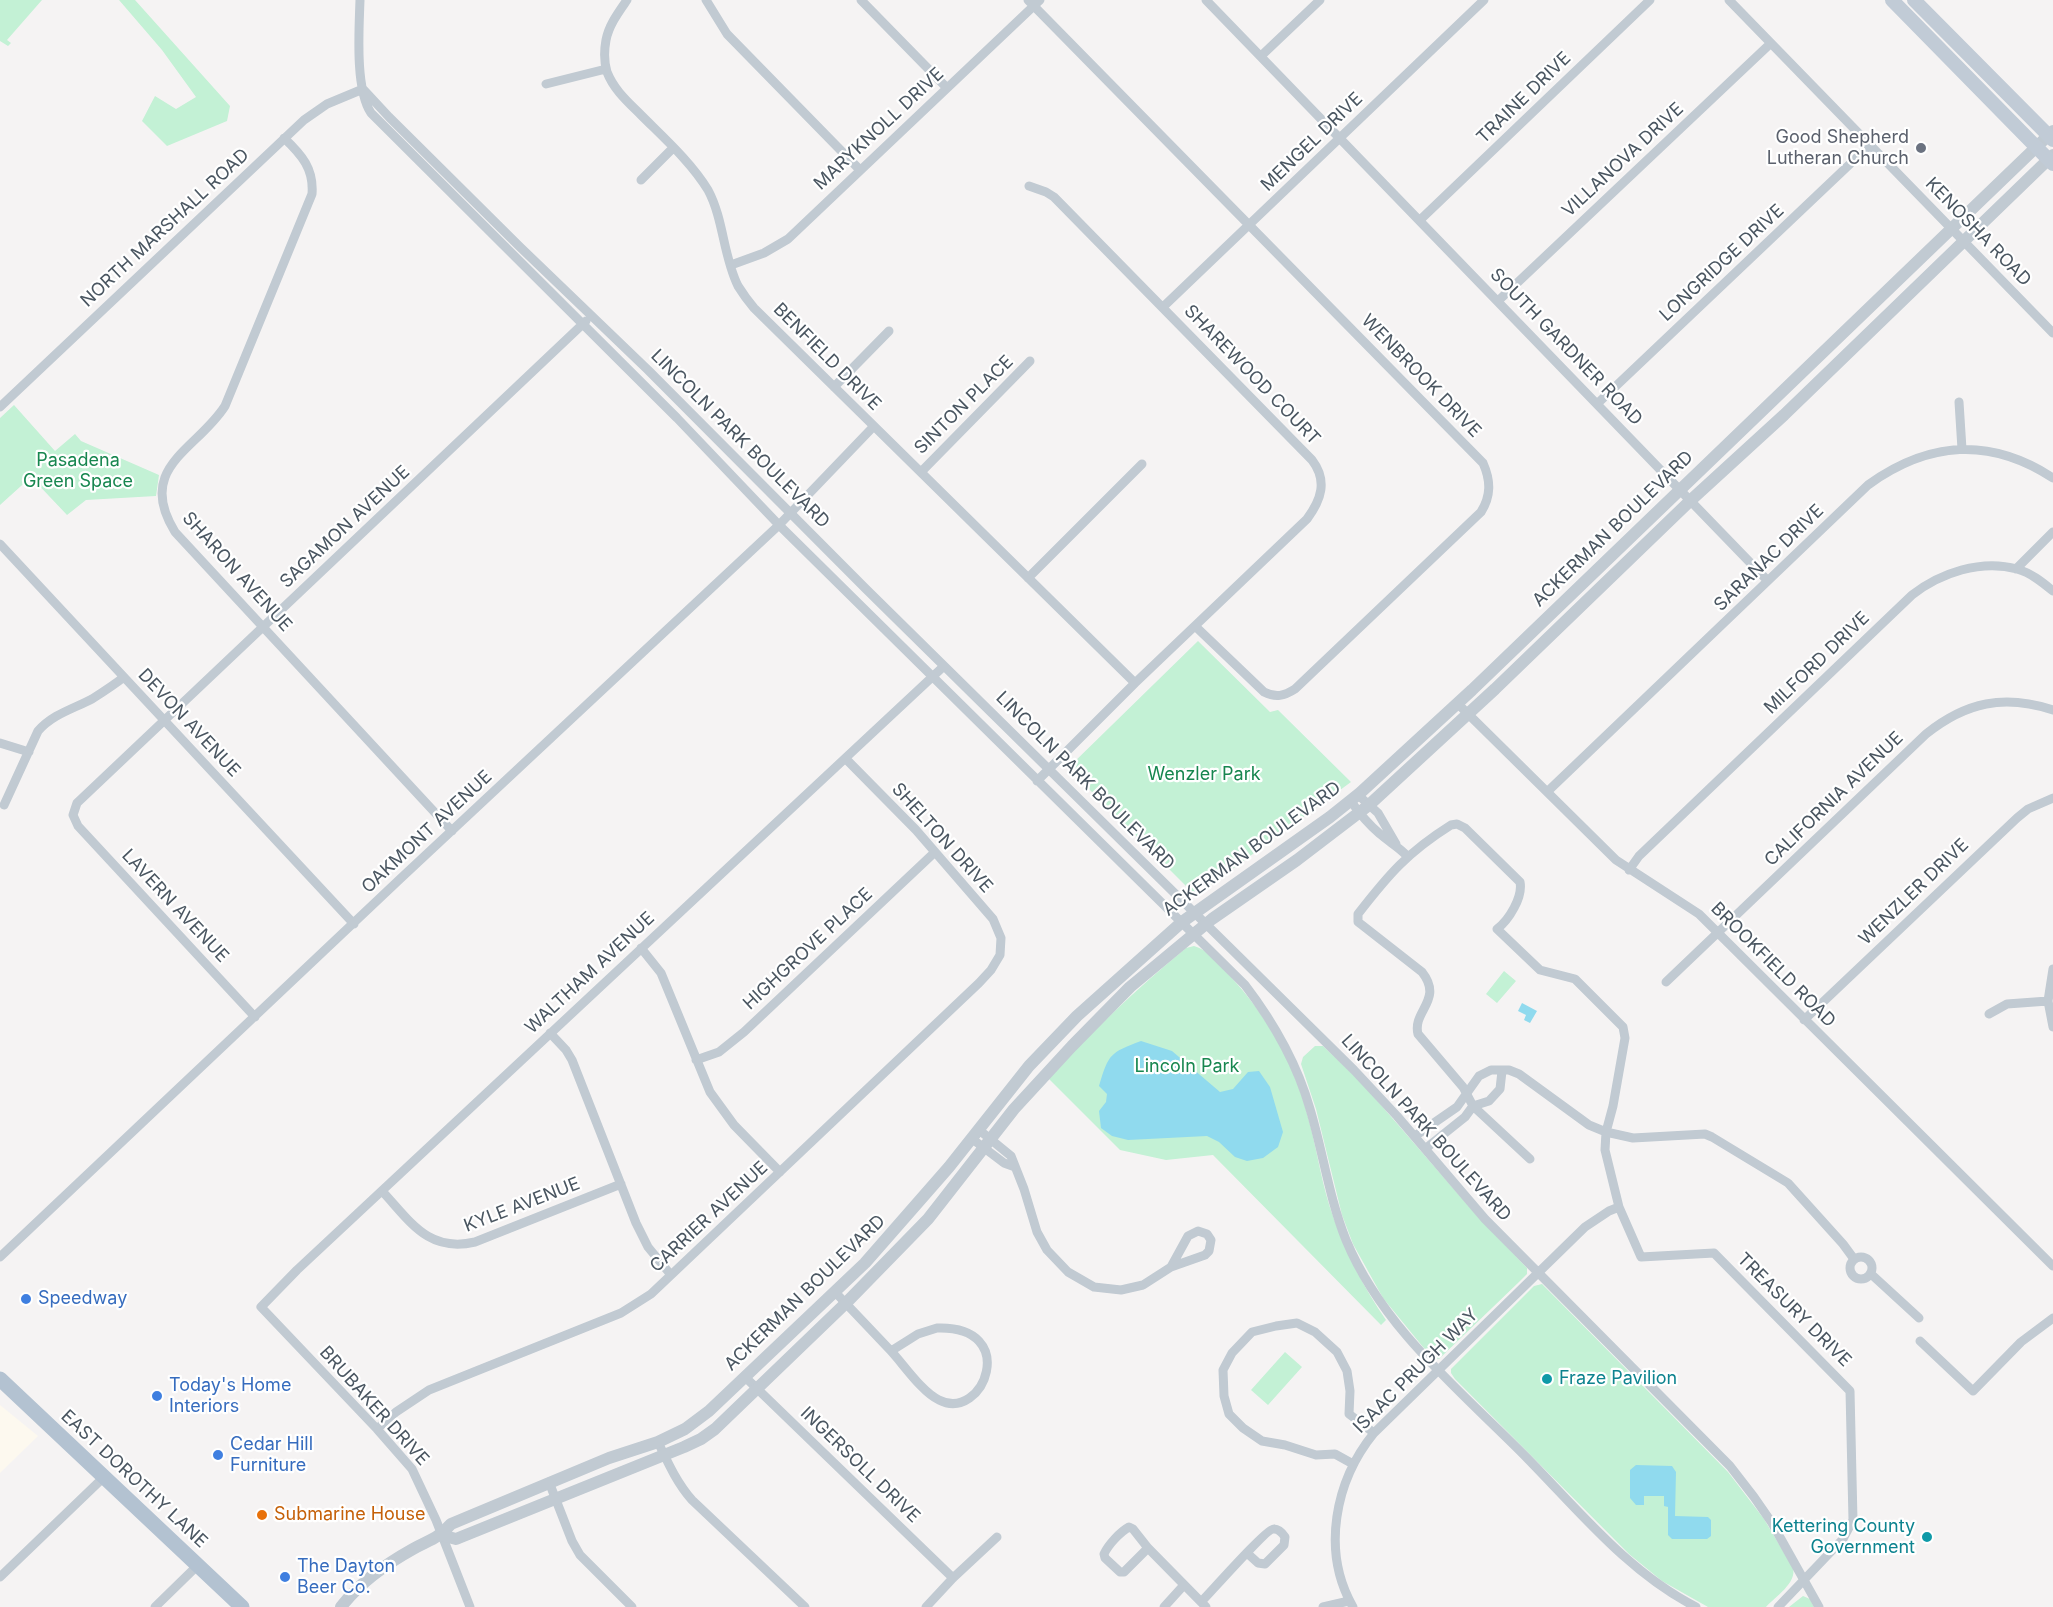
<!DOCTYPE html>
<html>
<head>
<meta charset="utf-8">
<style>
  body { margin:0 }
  canvas { display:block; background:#f5f3f3 }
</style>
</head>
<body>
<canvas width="2053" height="1607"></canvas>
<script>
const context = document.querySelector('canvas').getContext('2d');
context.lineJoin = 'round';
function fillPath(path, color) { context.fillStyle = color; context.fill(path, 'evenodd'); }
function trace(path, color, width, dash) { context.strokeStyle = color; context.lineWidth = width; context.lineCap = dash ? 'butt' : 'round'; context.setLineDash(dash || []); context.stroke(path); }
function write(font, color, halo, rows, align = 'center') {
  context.font = font + ' Inter,sans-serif'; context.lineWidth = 4.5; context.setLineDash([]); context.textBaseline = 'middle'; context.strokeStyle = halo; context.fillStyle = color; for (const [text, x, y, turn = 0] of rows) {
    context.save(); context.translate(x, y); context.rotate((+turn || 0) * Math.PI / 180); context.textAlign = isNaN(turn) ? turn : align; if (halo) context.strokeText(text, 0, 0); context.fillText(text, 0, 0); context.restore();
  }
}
const commercial = new Path2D(`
  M0 1405 38 1436 0 1473Z`);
const green = new Path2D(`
  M0 0H42L7 40 11 43 8 46 0 41Z
  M119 0H135L230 106 227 121 167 146 142 121 155 96 176 109 196 97 162 50Z
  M14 405 55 451 75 434 81 441 159 475 156 496 86 500 67 515 31 477 0 505V418Z
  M1198 641 1270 712 1278 710 1351 782 1201 892 1193 893 1068 768Z
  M1194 946C1209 950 1219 964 1229 975 1267 1015 1296 1067 1309 1121 1318 1154 1322 1187 1334 1219 1347 1255 1364 1288 1386 1320L1381 1325 1213 1155 1166 1160 1120 1150 1048 1078C1093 1031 1136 989 1186 948Z
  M1504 971 1516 981 1497 1003 1486 994Z
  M1315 1046H1323L1361 1082 1478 1217 1527 1268V1274L1519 1282 1439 1359 1434 1358 1423 1347 1383 1298 1353 1244 1342 1215 1316 1109 1301 1064 1303 1057Z
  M1542 1284 1728 1472 1764 1519 1793 1568C1797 1583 1775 1597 1766 1607H1708L1662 1581 1629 1554 1455 1379 1451 1373V1369L1534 1286Z
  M1285 1352 1302 1367 1268 1405 1251 1390Z
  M1803 1596 1810 1599 1814 1607H1789Z`);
const water = new Path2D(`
  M1522 1003 1537 1011 1530 1023 1524 1020 1526 1015 1518 1011Z
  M1141 1041 1172 1051 1220 1092 1233 1089 1248 1072 1259 1071 1270 1087 1283 1132 1278 1147 1263 1158 1247 1161 1235 1157 1219 1142 1207 1136 1128 1140 1112 1136 1101 1128 1099 1111 1106 1102 1107 1094 1099 1086C1109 1053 1110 1053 1141 1041Z
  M1636 1465 1672 1466 1676 1472 1675 1516 1708 1517 1711 1520V1536L1707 1539H1672L1668 1535V1507L1664 1506V1496H1644V1505H1636L1630 1498V1470Z`);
const minor = new Path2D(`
  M360 0C359 30 355 89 371 113L677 418 779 525 1245 985C1274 1023 1297 1063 1310 1109 1323 1152 1329 1198 1346 1240 1383 1329 1461 1391 1527 1458 1579 1511 1629 1573 1696 1607
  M627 0C618 13 609 25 606 40 604 51 604 62 607 72 614 90 628 102 641 115 664 138 691 162 708 190 724 220 723 256 738 286 743 294 748 301 754 308L1135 683
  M706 0 727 34 860 170
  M861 0 947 88
  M1028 0 1483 463C1491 481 1491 496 1481 512L1295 689C1284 696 1276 698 1264 692L1195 626
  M1206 0 1767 580
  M1729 0 2053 333
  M1261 56 1320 0
  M546 84 606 69
  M363 89 389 117 520 247 648 370 866 589 1354 1070 1397 1116 1485 1219 1730 1466 1754 1497 1772 1523 1819 1607
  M284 138C302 155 314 169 312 194L225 406C197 450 135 467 175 532L452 831
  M641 180 673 148
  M1029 186 1046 192 1054 197 1312 460C1328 481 1321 500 1307 519L1135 683 1037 781
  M1420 220 1650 0
  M731 265 764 253 788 239 1040 0
  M1498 301 1771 43
  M1163 307 1484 0
  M834 387 889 331
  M1959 402 1962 449
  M1597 404 1870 145
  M0 407 304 120 327 104 363 89
  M921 472 1030 361
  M0 544 354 924
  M2016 569 2053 532
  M1028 578 1142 464
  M1457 703 1616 860 1699 914 2053 1266
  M0 743 29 752
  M1547 792 1868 485C1929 441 1990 437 2053 478
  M1357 794 1378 813 1396 844
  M1350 800C1359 813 1368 824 1380 834 1389 842 1399 847 1407 856
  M4 805 38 731C53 714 73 709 92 699 103 692 114 685 124 677
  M1629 870 1639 856 1912 595C1940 573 1981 559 2017 569 2031 573 2042 582 2053 591
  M641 948 661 973 710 1092 734 1125 780 1172
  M2053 969 2048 1001 2053 1027
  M1666 982 1926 734C1966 702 2004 694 2053 710
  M1989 1014 2007 1004 2048 1001
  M255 1017 78 826 73 815 77 803 586 321
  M1804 1020 2017 818 2028 809 2053 798
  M550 1033 566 1050 572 1060 636 1223 648 1247 671 1275
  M696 1060 719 1052 744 1032 935 852
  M978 1129 1011 1156 1024 1189 1037 1232 1047 1250 1068 1272 1094 1287 1121 1290 1143 1285 1171 1267
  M1415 1136 1457 1107 1479 1076 1491 1070H1509L1519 1074 1589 1125 1606 1132 1633 1138 1705 1134 1712 1137 1788 1183 1843 1244 1854 1259
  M971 1138 1004 1163 1015 1167
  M1425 1149 1465 1117 1473 1106 1489 1101 1500 1089 1502 1071
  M1530 1159 1473 1106 1463 1087 1418 1034C1412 1011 1444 1000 1422 972L1362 925 1358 922V914C1389 874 1408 852 1451 825L1457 824 1465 828 1520 882C1523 897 1509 920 1497 929L1540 970 1575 979 1623 1027 1625 1038 1613 1106 1606 1132 1605 1150 1619 1207 1641 1257 1714 1253 1850 1391 1853 1520 1843 1539 1778 1607
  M382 1191C410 1221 428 1253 475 1242L621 1184
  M1198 1231 1207 1234 1211 1240 1209 1251 1205 1255 1171 1267 1188 1236Z
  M1850 1268a11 11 0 1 1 22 0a11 11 0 1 1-22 0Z
  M0 1257 400 879 779 525 874 426
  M1871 1274 1919 1318
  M835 1292 891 1351
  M937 1328C1021 1325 984 1423 939 1400 922 1392 904 1365 891 1351L918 1334Z
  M1920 1341 1973 1391 2021 1342 2053 1318
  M745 1377 953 1578
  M377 1429 396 1412 429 1390 621 1313 651 1294 979 983 991 970 1000 955 1001 938 993 919 916 830 846 759
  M658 1442C668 1463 677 1483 692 1500L805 1607
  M1353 1464 1335 1454 1316 1455 1285 1445 1262 1441 1243 1428 1229 1414 1224 1396 1223 1370 1232 1353 1252 1332 1276 1326 1297 1323 1315 1332 1337 1352 1347 1371 1350 1391 1349 1414 1374 1433
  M549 1482 572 1541 580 1555 632 1607
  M1129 1527 1133 1529 1148 1548 1124 1572H1120L1105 1558 1104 1554C1108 1545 1120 1532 1129 1527Z
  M1148 1548 1206 1607
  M0 1577 104 1477
  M1201 1602C1210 1593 1267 1528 1274 1529 1279 1529 1283 1534 1285 1537L1284 1545 1265 1564 1258 1563 1247 1553
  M155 1607 197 1566
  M470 1607 436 1520 412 1469 377 1429 261 1307 297 1270 944 666
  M926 1607 953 1578 997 1537
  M1164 1607 1184 1585
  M1323 1607 1349 1601
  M1353 1607C1321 1551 1335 1481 1374 1433L1585 1227 1609 1211 1619 1207`);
const tertiary = new Path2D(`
  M441 1535 456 1539 684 1447 701 1439 715 1429 846 1303 928 1219 1014 1109 1072 1046 1130 987 1212 919 1297 860 1369 805 1495 689 1691 500 1784 415 2053 155
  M341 1607C360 1582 386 1564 413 1549 429 1540 438 1539 451 1524L609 1458 658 1442 685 1429 709 1411 865 1263 949 1167 1029 1066 1077 1016 1182 922 1330 817 1360 793 1472 690 2053 131`);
const secondary = new Path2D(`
  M1892 0 2053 164
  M1914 0 2053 140`);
const primary = new Path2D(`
  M0 1379 242 1607`);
const markers = [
  [1921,148,6,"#6b7280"],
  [26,1299,6,"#3f7fe0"],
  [1547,1379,6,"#0f9aa8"],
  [157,1396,6,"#3f7fe0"],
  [218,1455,6,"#3f7fe0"],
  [262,1515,6,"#e8710a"],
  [1927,1537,6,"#0f9aa8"],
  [285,1577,6,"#3f7fe0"]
];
const streetNames = [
  ["TRAINE DRIVE",1524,98,-44],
  ["MARYKNOLL DRIVE",879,129,-43],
  ["MENGEL DRIVE",1312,142,-44],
  ["VILLANOVA DRIVE",1623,160,-43],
  ["NORTH MARSHALL ROAD",165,228,-43],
  ["KENOSHA ROAD",1978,232,46],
  ["LONGRIDGE DRIVE",1722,263,-43],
  ["SOUTH GARDNER ROAD",1566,347,46],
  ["BENFIELD DRIVE",827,357,45],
  ["SHAREWOOD COURT",1252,375,46],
  ["WENBROOK DRIVE",1421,376,46],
  ["SINTON PLACE",964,405,-45],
  ["LINCOLN PARK BOULEVARD",740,439,45],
  ["SAGAMON AVENUE",345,527,-43],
  ["ACKERMAN BOULEVARD",1613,529,-44],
  ["SARANAC DRIVE",1769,558,-44],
  ["SHARON AVENUE",237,572,48],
  ["MILFORD DRIVE",1817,663,-44],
  ["DEVON AVENUE",189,723,47],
  ["LINCOLN PARK BOULEVARD",1085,781,45],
  ["CALIFORNIA AVENUE",1834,799,-44],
  ["OAKMONT AVENUE",427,832,-43],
  ["SHELTON DRIVE",942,838,48],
  ["ACKERMAN BOULEVARD",1252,849,-36],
  ["WENZLER DRIVE",1914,892,-44],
  ["LAVERN AVENUE",175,906,47],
  ["HIGHGROVE PLACE",808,949,-43],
  ["BROOKFIELD ROAD",1773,965,45],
  ["WALTHAM AVENUE",590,973,-43],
  ["LINCOLN PARK BOULEVARD",1426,1128,48],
  ["KYLE AVENUE",522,1205,-21],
  ["CARRIER AVENUE",709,1217,-43],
  ["ACKERMAN BOULEVARD",805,1293,-44],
  ["TREASURY DRIVE",1794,1310,45],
  ["ISAAC PRUGH WAY",1416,1371,-45],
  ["BRUBAKER DRIVE",374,1406,48],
  ["INGERSOLL DRIVE",860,1465,44],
  ["EAST DOROTHY LANE",134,1479,43]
];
const worshipNames = [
  ["Good Shepherd",1909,138],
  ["Lutheran Church",1909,159]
];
const parkNames = [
  ["Pasadena",78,461],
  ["Green Space",78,482],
  ["Wenzler Park",1204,775],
  ["Lincoln Park",1187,1067]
];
const shopNames = [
  ["Speedway",38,1299],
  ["Today's Home",169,1386],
  ["Interiors",169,1407],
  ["Cedar Hill",230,1445],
  ["Furniture",230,1466],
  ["The Dayton",297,1567],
  ["Beer Co.",297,1588]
];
const cultureNames = [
  ["Fraze Pavilion",1559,1379],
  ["Kettering County",1915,1527,"right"],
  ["Government",1915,1548,"right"]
];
const foodNames = [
  ["Submarine House",274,1515]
];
fillPath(commercial, '#fdf9ef');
fillPath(green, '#c3f1d5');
fillPath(water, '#90daee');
trace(minor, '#c1cad2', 9);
trace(tertiary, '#c1cad2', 12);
trace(secondary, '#c1cbd6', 14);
trace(primary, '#b3c2d1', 15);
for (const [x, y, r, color] of markers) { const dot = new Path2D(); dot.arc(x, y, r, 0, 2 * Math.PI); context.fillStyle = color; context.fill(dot); trace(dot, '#fff', 2); }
write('18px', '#4a5661', '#fff', streetNames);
write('18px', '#5b616d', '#fff', worshipNames, 'right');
write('18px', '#17864f', '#fff', parkNames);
write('18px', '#366cbe', '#fff', shopNames, 'left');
write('18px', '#0d838f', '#fff', cultureNames, 'left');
write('18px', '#c56008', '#fff', foodNames, 'left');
</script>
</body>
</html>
